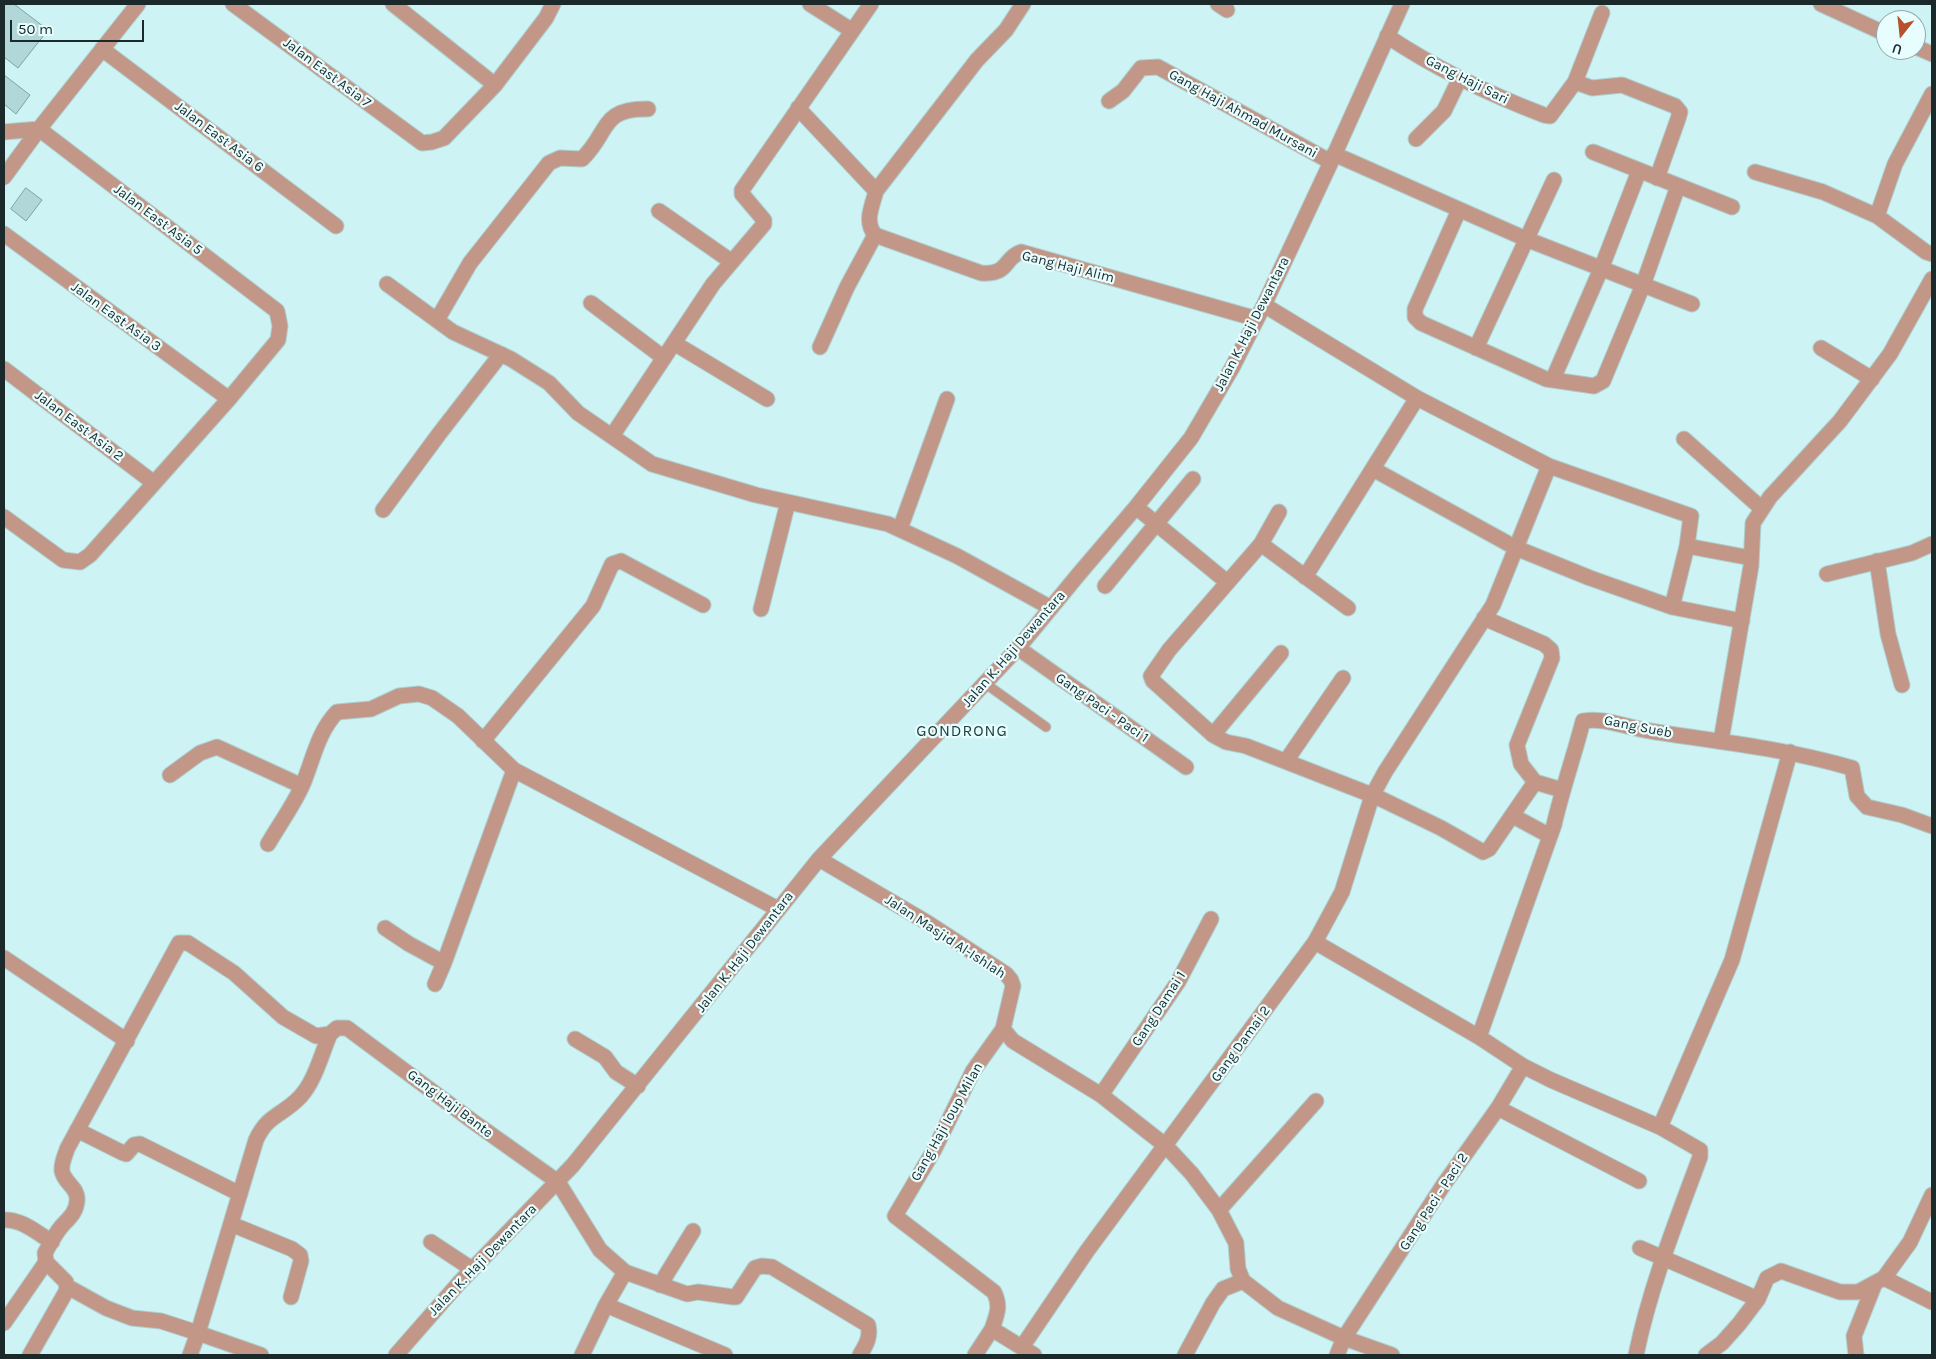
<!DOCTYPE html>
<html>
<head>
<meta charset="utf-8">
<style>
  body { margin:0 }
  #map { position:relative; width:1936px; height:1359px; overflow:hidden; background:#cdf3f5; font-family:Karla,sans-serif }
  canvas { display:block }
  .frame { position:absolute; inset:0; border:5px solid #1b292a; pointer-events:none }
  .north { position:absolute; left:1876px; top:10px; width:50px; height:50px; box-sizing:border-box; background:#e7fdfe; border:1px solid #95a8a9; border-radius:50%; rotate:196deg; font-size:14px; font-weight:700; line-height:20px; text-align:center; color:#1b292a }
  .north::after { content:''; display:block; margin:auto; width:18px; height:22px; background:#b8502b; clip-path:polygon(50% 0,100% 100%,50% 72%,0 100%) }
  .scale { position:absolute; left:10px; top:20px; width:134px; height:22px; box-sizing:border-box; border:2px solid #1b292a; border-top:0; padding-left:6px; font-size:15px; line-height:18px; white-space:nowrap; color:#1b292a; -webkit-text-stroke:4px #e7fdfe; paint-order:stroke }
</style>
</head>
<body>
<div id="map">
<canvas width="1936" height="1359"></canvas>
<div class="frame"></div>
<div class="north">U</div>
<div class="scale">50 m</div>
</div>
<script>
const context = document.querySelector('canvas').getContext('2d');
context.lineJoin = 'round';
function fillPath(path, color) { context.fillStyle = color; context.fill(path, 'evenodd'); }
function trace(path, color, width, dash) { context.strokeStyle = color; context.lineWidth = width; context.lineCap = dash ? 'butt' : 'round'; context.setLineDash(dash || []); context.stroke(path); }
function write(font, color, halo, rows, align = 'center') {
  context.font = font + ' Karla,sans-serif'; context.lineWidth = 4.5; context.setLineDash([]); context.textBaseline = 'middle'; context.strokeStyle = halo; context.fillStyle = color; for (const [text, x, y, turn = 0] of rows) {
    context.save(); context.translate(x, y); context.rotate((+turn || 0) * Math.PI / 180); context.textAlign = isNaN(turn) ? turn : align; if (halo) context.strokeText(text, 0, 0); context.fillText(text, 0, 0); context.restore();
  }
}
const building = new Path2D(`
  M4 4H14L48 30 18 68 4 57Z
  M4 75 30 95 16 114 4 104Z
  M26 188 42 200 26 221 11 209Z`);
const lane = new Path2D(`
  M986 684 1046 727`);
const street = new Path2D(`
  M233 4 422 143 432 142 444 138 495 85 546 18 553 4
  M393 4 495 85
  M810 4 851 30
  M1023 4 1006 30 977 60 876 191C872 207 864 221 875 235L981 273C1010 275 1003 258 1021 252L1257 319
  M1218 4 1227 10
  M1821 4 1886 34
  M1387 36C1436 69 1489 94 1544 115L1550 116 1575 82 1592 88 1622 85 1675 106 1680 112 1678 119 1657 178
  M1916 47 1932 54
  M102 49 336 226
  M1575 82 1602 13
  M1109 101 1123 91 1141 68 1158 67 1331 162
  M798 108 876 191
  M4 132 39 129 277 311 280 326 278 340 229 399 90 555 80 562 63 560 4 517
  M1416 139 1444 111 1460 78
  M1593 152 1732 207
  M1334 154 1526 239 1692 304
  M1755 172 1823 192 1877 216 1926 252 1932 254
  M4 177 39 129 138 4
  M1459 210 1415 309V317L1421 323 1546 379 1594 386 1603 381 1643 285 1678 186
  M659 211 732 262
  M1877 216 1895 164 1932 94
  M4 234 229 399
  M387 284 453 332 511 359 549 383 578 413 652 464 756 495 888 524 957 556 1051 608
  M591 303 664 358
  M1264 305 1417 398 1549 466 1691 516 1687 546 1672 607
  M437 320 470 263 549 163 560 158 582 159C610 132 600 108 648 109
  M674 343 767 399
  M820 347 847 287 875 235
  M1476 348 1554 180
  M1821 348 1872 379
  M4 369 154 483
  M1553 379 1601 269 1639 171
  M612 436 713 284 764 224V220L742 194V190L871 4
  M1684 439 1761 508
  M1373 469 1516 548 1590 578 1672 607 1742 621
  M1136 507 1227 582
  M383 510 439 434 501 354
  M1279 512 1261 544 1169 650 1151 676 1153 681 1213 735 1281 653
  M900 529 947 399
  M1261 544 1348 608
  M1687 546 1751 558
  M1877 561 1888 634 1902 685
  M1827 574 1912 553 1932 544
  M1305 577 1417 398
  M1105 586 1193 479
  M761 609 788 502
  M1484 618 1544 644 1551 650 1552 658 1517 745 1521 764 1535 782
  M1018 648 1186 767
  M1213 735 1226 742 1246 746 1377 797 1441 828 1483 852 1489 849 1535 782 1562 790
  M483 741 593 606 612 564 621 561 703 605
  M1721 741 1751 566 1753 523 1770 497 1840 421 1890 354 1932 279
  M1286 761 1343 678
  M170 775 200 753 217 747 302 786
  M1513 816 1550 836
  M268 844C279 825 293 806 302 786 313 761 317 733 337 712L371 709 399 696 419 694 432 698 458 716 514 770 778 909
  M819 859 928 923 1006 974 1011 980 1013 986 1003 1029 1013 1041 1101 1095 1166 1146 1192 1174 1219 1210 1236 1243 1238 1269 1243 1281 1278 1308 1344 1338 1392 1355
  M385 928 409 944 444 963
  M1315 942 1479 1037 1523 1066 1551 1080 1660 1127 1700 1150V1157C1676 1222 1650 1287 1636 1355
  M4 958 127 1041
  M435 984 444 963 514 770
  M1003 1029 973 1071 934 1150 895 1216 994 1292C1001 1306 997 1314 992 1329L1034 1355
  M1479 1037 1554 825C1562 790 1574 756 1583 721 1605 717 1627 728 1650 731 1719 742 1784 748 1852 768L1857 796 1867 807 1902 815 1932 826
  M575 1039 605 1057 616 1072 638 1086
  M1101 1095 1178 982 1211 919
  M1498 1108 1639 1181
  M1660 1127 1732 960 1790 752
  M77 1130 123 1153 126 1154 134 1145 140 1144 240 1194
  M1219 1210 1316 1101
  M4 1220C22 1219 37 1233 52 1242
  M231 1224 292 1249 300 1255 301 1261 291 1297
  M431 1242 472 1269
  M1640 1248 1758 1299
  M1884 1278 1932 1302
  M660 1285 693 1231
  M68 1287 106 1308 132 1318 161 1321 198 1333 256 1140C268 1114 282 1116 300 1097 315 1081 321 1055 330 1034
  M606 1305 725 1355
  M4 1323 46 1262
  M1022 1347 1087 1251 1315 942 1342 892 1372 796 1385 772 1493 605 1549 466
  M30 1355 67 1290 66 1282 46 1262 45 1253C50 1244 55 1234 61 1227 69 1218 76 1213 77 1201 79 1188 64 1183 62 1171 61 1163 65 1156 67 1149L179 943H188L234 973 283 1017 316 1036 330 1034 337 1028H347L475 1123 558 1182 600 1250 625 1272 687 1294 698 1292 733 1297H736L755 1268 762 1266 772 1267 868 1325C871 1337 866 1345 860 1355
  M190 1355 198 1333 261 1355
  M396 1355 459 1283 573 1165 819 859 1018 648 1078 575 1136 507 1191 438 1232 368 1264 305 1331 162 1402 4
  M582 1355 606 1305 625 1272
  M975 1355 992 1329
  M1185 1355 1213 1303 1223 1289 1243 1281
  M1337 1355 1344 1338 1444 1184 1498 1108 1523 1066
  M1706 1355 1722 1343 1739 1324 1758 1299 1767 1278 1781 1271 1840 1292H1858L1884 1278 1910 1242 1932 1195
  M1856 1355 1854 1336 1875 1283`);
const streetNames = [
  ["Jalan East Asia 7",327,73,37],
  ["Gang Haji Sari",1467,80,27],
  ["Gang Haji Ahmad Mursani",1243,114,29],
  ["Jalan East Asia 6",219,137,37],
  ["Jalan East Asia 5",158,220,37],
  ["Gang Haji Alim",1068,267,14],
  ["Jalan East Asia 3",116,317,36],
  ["Jalan K. Haji Dewantara",1252,324,-63],
  ["Jalan East Asia 2",79,426,37],
  ["Jalan K. Haji Dewantara",1014,649,-49],
  ["Gang Paci - Paci 1",1102,708,35],
  ["Gang Sueb",1638,727,11],
  ["Jalan Masjid Al-Ishlah",945,937,33],
  ["Jalan K. Haji Dewantara",745,952,-52],
  ["Gang Damai 1",1159,1009,-57],
  ["Gang Damai 2",1241,1044,-54],
  ["Gang Haji Bante",450,1104,37],
  ["Gang Haji Ioup Milan",947,1122,-61],
  ["Gang Paci - Paci 2",1434,1202,-57],
  ["Jalan K. Haji Dewantara",483,1260,-46]
];
const quarterNames = [
  ["GONDRONG",962,731]
];
fillPath(building, '#b2d7d9');
trace(building, '#7ea1a3', 1);
trace(lane, '#adcfd0', 11);
trace(street, '#adcfd0', 17);
trace(lane, '#c39788', 9);
trace(street, '#c39788', 15);
write('14px', '#1b292a', '#e7fdfe', streetNames);
context.letterSpacing = '1px';
write('16px', '#1f4042', '#e7fdfe', quarterNames);
context.letterSpacing = '0px';
</script>
</body>
</html>
